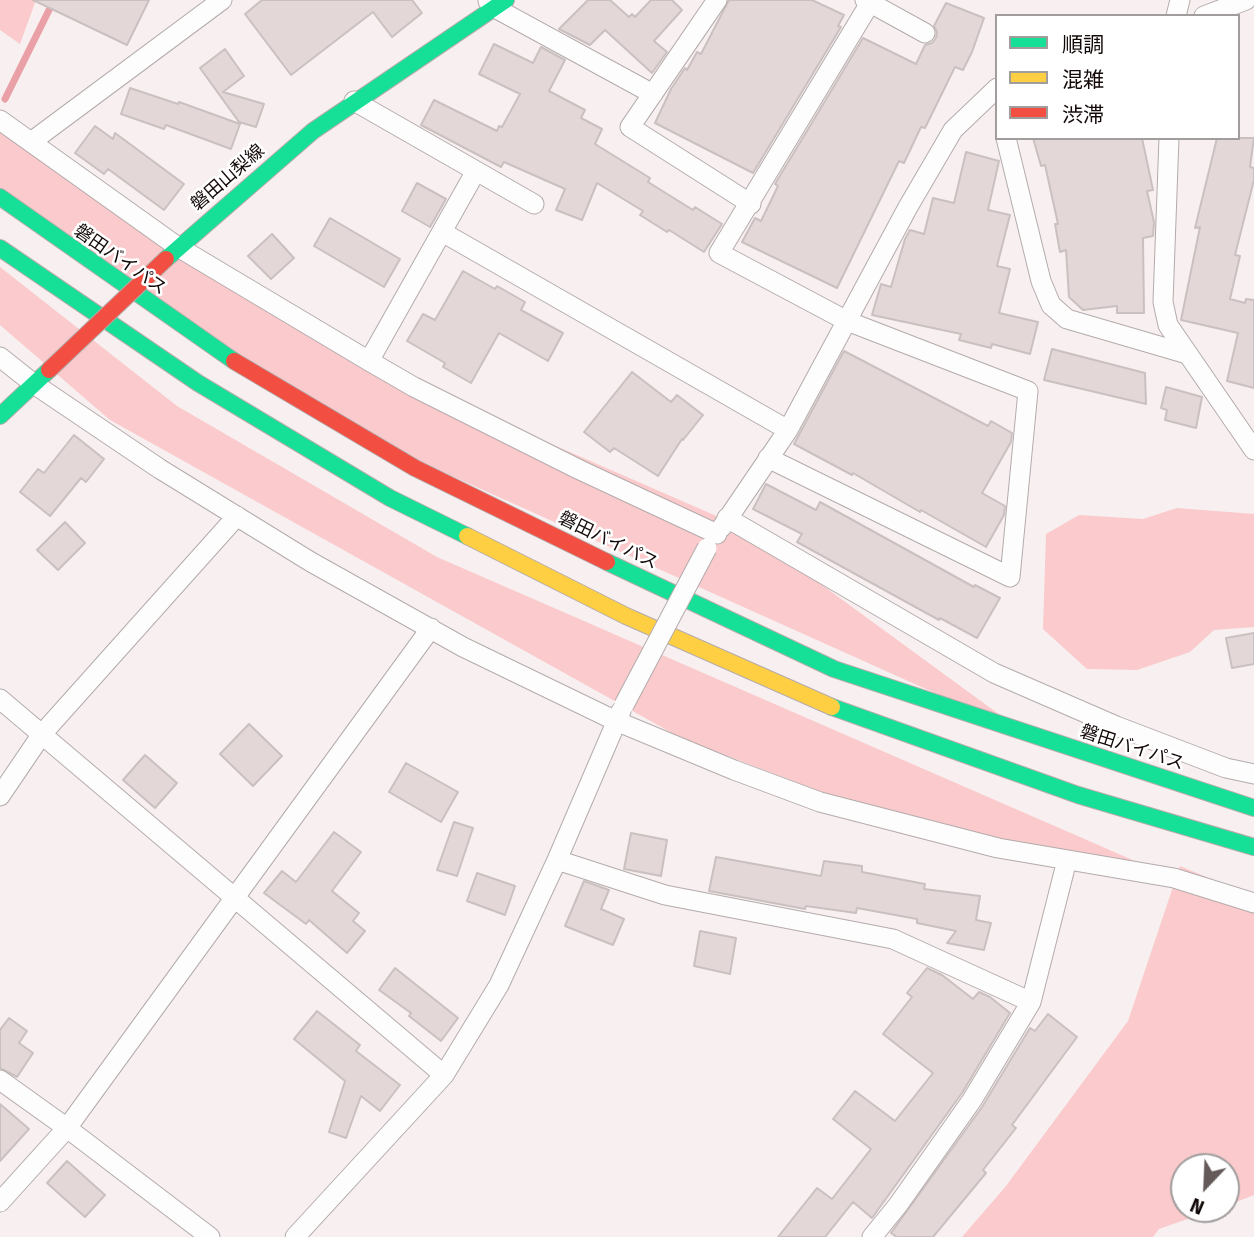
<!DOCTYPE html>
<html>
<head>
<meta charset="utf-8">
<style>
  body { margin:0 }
  #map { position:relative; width:1254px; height:1237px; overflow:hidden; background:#f8f0f0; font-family:"Fira Sans","Noto Sans JP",sans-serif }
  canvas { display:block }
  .legend { position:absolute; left:995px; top:14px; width:245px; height:126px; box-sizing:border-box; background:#fff; border:2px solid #a19d9d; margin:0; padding:9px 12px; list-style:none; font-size:21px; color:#140909 }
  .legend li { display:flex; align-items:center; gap:14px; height:35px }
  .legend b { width:35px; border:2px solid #a19d9d }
  .north { position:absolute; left:1170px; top:1153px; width:70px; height:70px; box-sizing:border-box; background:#fff; border:2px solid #a19d9d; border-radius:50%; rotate:203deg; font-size:19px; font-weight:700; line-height:28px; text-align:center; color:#140909 }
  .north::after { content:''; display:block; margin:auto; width:24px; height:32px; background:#645a5a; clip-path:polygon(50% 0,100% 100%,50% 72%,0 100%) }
</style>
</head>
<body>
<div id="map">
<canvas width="1254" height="1237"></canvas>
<ul class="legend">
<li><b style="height:9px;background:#16e098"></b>順調</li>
<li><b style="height:9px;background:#ffcf43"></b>混雑</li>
<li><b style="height:9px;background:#f24e42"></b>渋滞</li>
</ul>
<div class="north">N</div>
</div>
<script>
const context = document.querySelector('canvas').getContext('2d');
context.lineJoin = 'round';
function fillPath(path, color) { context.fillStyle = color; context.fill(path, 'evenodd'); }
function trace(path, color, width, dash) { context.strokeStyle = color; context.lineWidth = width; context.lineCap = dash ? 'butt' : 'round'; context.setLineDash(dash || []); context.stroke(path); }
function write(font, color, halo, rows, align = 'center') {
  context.font = font + ' "Fira Sans","Noto Sans JP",sans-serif'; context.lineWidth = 5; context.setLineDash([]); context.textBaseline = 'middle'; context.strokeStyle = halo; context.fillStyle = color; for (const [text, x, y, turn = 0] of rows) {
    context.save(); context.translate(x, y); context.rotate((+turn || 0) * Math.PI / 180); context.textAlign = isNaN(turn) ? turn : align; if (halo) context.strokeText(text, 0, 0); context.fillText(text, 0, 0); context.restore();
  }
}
const green = new Path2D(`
  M0 0H36L20 44 0 30Z
  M0 123 393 375 744 528 1026 734 354 432 0 191Z
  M0 267 177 406 437 557 1135 861 905 824 681 738 110 420 0 325Z
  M1177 508 1254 514V627L1214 630 1190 652 1137 670 1087 669 1043 629 1046 534 1079 515 1143 519Z
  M1180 866 1254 897V1195L1226 1206V1167H1184V1209H1216L1159 1229 1153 1237H962L1006 1186 1128 1021Z`);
const stream = new Path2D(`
  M5 99 54 0`);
const building = new Path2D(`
  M33 0H149L127 45Z
  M262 0H412L422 13 392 37 373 12 291 75 245 14Z
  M588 0H610L629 17 632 14 635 17 651 0H672L682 10 654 41 667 52 652 73 605 30 590 45 559 29Z
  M729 0H812L844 15 838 26 841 27 753 173 655 123 671 89 685 68 687 70 697 52 701 54Z
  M946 3 984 18 972 52 963 70 955 67 925 128 921 127 904 163 899 161 837 288 742 242 755 218 761 221 778 186 775 184 863 38 916 64 925 45 932 43 936 38 937 32 934 26Z
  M494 44 533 63 541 47 565 60 549 91 585 110 581 118 602 129 595 144 650 178 648 182 693 210 695 207 722 224 704 252 669 230 667 232 640 215 643 211 597 183 582 220 556 210 565 189 504 162 501 167 421 125 434 100 497 131 499 126 502 127 520 94 479 74Z
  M225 49 244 76 223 92 264 104 256 127 239 122 200 68Z
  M130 88 178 104 179 102 240 124 231 149 166 125 164 129 121 114Z
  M95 126 113 139 115 133 184 184 164 210 108 169 104 174 75 153Z
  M1033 138H1142L1153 190 1147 191 1154 222 1153 236 1143 238 1144 313H1117V306L1083 310 1069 297 1066 250 1060 252 1055 224H1058L1045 165 1041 166Z
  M1217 138H1254L1250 167 1254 168V180L1235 255 1240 256 1230 299 1245 303 1246 299 1254 300V388L1227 381 1238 333 1181 320 1200 227 1195 228Z
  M966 152 999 161 988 210 1010 215 997 266 1010 269 999 313 1038 322 1030 354 992 344 991 348 959 340 961 334 872 315 881 284 891 287 905 239 910 230 924 234 933 198 954 203Z
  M417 183 446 199 430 227 402 211Z
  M330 218 400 259 384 287 314 246Z
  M272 234 294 258 271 279 248 256Z
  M463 271 495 289 497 286 525 302 521 310 563 333 548 361 499 333 471 383 443 367 445 363 407 341 423 314 435 320Z
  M1052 349 1145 373 1146 404 1044 380Z
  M844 351 988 426 991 421 1012 433 1011 442 982 493 1005 506 1004 515 986 547 921 510 920 512 853 473 852 475 794 444Z
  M632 372 671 402 677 395 703 415 683 440 682 439 658 476 614 448 610 452 584 432Z
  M1166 387 1202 397 1196 428 1165 420 1167 410 1161 408Z
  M74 435 104 459 86 482 81 478 50 516 20 492 38 469 44 473Z
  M766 484 816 510 820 502 974 587 975 585 1000 598 977 638 940 618 939 620 797 542 802 534 753 509Z
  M65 522 85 543 58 570 37 550Z
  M1254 633V664L1232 668 1226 638Z
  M249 724 282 756 253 786 220 754Z
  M145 755 177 783 155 808 123 780Z
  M406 763 458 792 441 822 389 792Z
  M454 822 473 828 457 876 437 870Z
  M334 832 361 852 332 891 359 913 353 921 365 931 347 953 309 920 306 924 264 893 282 871 296 882Z
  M631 833 667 840 661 876 624 869Z
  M716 857 821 876 824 861 862 866V872L925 884 924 889 980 896 976 920 991 923 984 950 947 943 956 931 917 923V919L857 908 856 913 806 906 805 909 709 891Z
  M477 873 515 886 505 915 467 901Z
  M584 881 609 890 601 909 624 919 613 945 565 926Z
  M700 931 736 938 730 974 694 966Z
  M395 968 458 1018 441 1041 409 1016 411 1013 379 990Z
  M927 968 942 975 973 999 979 992 990 997 1010 1013 962 1093 872 1218 853 1202 825 1237H778L817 1188 832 1199 871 1149 833 1119 855 1091 895 1121 933 1073 883 1034 912 997 907 993Z
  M317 1011 360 1045 356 1051 400 1085 380 1111 361 1096 346 1138 329 1132 345 1081 294 1039Z
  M1048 1014 1077 1037 1012 1125 1016 1128 983 1170 986 1173 933 1237H897L891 1233 982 1107 1030 1028 1035 1031Z
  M9 1018 27 1031 19 1043 33 1053 17 1077 0 1068V1030Z
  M0 1104 29 1129 0 1161Z
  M67 1161 105 1195 85 1217 47 1183Z`);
const street = new Path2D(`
  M717 0 630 127 751 204
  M865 0 925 33
  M488 1 495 8 653 94
  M1176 16 1180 0
  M1204 16 1246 0
  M354 101 534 204
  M0 120 178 247 369 361 414 387 580 470 717 534
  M1006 138 1041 281 1051 305 1067 319 1187 354
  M1169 138 1163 302 1168 325 1254 450
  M31 142 222 0
  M442 232 788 430
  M0 357 34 384 160 469 311 562 463 647 616 721 734 770 820 802 998 848 1174 878 1254 903
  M369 361 476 171
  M768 458 1010 577 1028 391 847 321 719 253 870 3
  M727 518 994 673 1116 726 1226 768 1254 774
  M722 527 788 430 908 207 953 130 997 88
  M0 699 444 1075
  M0 796 42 734 237 516
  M557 860 665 895 893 939 1031 1002
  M0 1080 67 1128 210 1237
  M0 1202 67 1128 431 628
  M295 1237 444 1075 499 985 557 860 621 711
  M872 1237 898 1205 972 1100 1031 1002 1067 860`);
const fast = new Path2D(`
  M0 197 234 361
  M0 248 198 383 390 498 467 536
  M166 259 313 131 506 0
  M0 416 49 370
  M607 562 834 669 1254 808
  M832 707 1078 795 1254 847`);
const slow = new Path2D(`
  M467 536 626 616 832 707`);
const jam = new Path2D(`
  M234 361 415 468 607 562`);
const streetBridge = new Path2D(`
  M624 705 707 548`);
const jamBridge = new Path2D(`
  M49 370 166 259`);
const streetNames = [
  ["磐田山梨線",228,178,-41],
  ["磐田バイパス",120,260,35],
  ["磐田バイパス",608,541,26],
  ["磐田バイパス",1132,748,18]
];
fillPath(green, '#facacc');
trace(stream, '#e9a0a6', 7);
fillPath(building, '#e3d7d7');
trace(building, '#cbc0c1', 2);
trace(street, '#b4abab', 21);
trace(fast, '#b4abab', 18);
trace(slow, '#b4abab', 18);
trace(jam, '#b4abab', 18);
trace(street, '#fefdfd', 19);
trace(fast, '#16e098', 16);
trace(slow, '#ffcf43', 16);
trace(jam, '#f24e42', 16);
trace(streetBridge, '#b4abab', 21, []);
trace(jamBridge, '#b4abab', 18, []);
trace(streetBridge, '#fefdfd', 19);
trace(jamBridge, '#f24e42', 16);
write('18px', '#140909', '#fff', streetNames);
</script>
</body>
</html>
